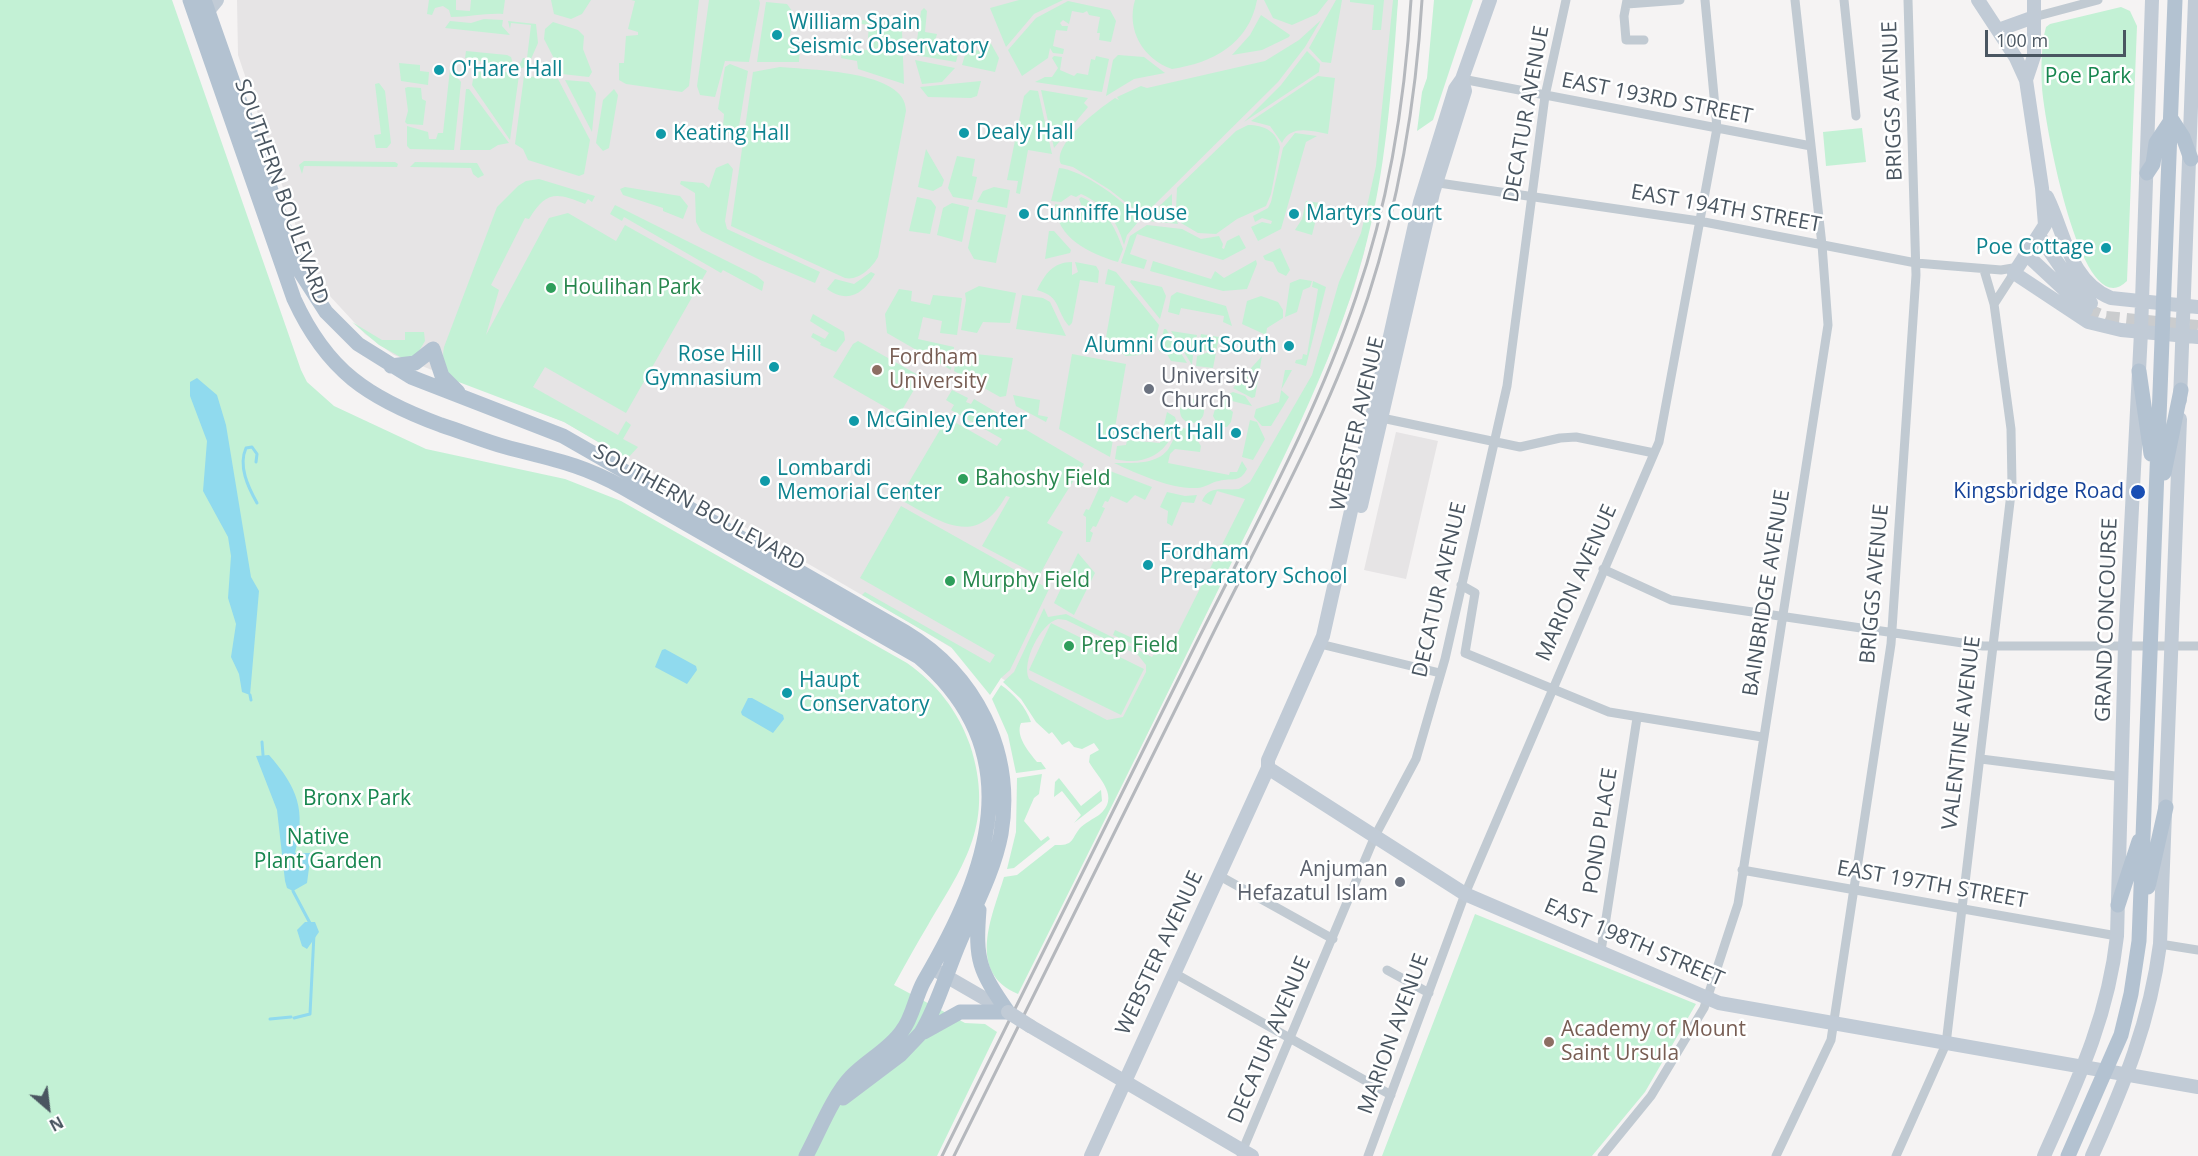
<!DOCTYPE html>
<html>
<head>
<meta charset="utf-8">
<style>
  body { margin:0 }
  #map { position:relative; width:2198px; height:1156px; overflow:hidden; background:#f5f3f3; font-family:"Open Sans",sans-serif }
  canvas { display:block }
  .north { position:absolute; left:18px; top:1078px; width:60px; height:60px; -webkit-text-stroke:4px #fff; paint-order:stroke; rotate:152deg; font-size:16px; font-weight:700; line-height:24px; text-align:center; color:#4a5661 }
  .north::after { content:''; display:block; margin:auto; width:21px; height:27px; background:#4a5661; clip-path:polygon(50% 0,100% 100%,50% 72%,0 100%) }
  .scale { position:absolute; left:1985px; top:30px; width:141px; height:27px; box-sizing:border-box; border:3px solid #4a5661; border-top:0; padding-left:8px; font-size:18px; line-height:21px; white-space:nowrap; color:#4a5661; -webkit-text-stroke:4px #fff; paint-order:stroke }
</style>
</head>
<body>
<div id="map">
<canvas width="2198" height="1156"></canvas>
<div class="north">N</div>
<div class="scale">100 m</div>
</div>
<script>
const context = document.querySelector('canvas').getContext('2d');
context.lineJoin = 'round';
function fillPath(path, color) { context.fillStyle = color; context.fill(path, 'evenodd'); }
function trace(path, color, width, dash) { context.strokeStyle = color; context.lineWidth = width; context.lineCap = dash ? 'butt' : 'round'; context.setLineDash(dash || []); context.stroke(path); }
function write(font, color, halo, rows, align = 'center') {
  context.font = font + ' "Open Sans",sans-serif'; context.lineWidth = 5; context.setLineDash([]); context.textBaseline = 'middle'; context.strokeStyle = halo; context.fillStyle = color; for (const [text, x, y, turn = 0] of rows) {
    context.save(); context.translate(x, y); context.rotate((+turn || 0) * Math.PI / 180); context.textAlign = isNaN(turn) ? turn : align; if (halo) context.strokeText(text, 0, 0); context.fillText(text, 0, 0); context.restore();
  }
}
const education = new Path2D(`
  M237 0H1398L1380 170 1364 253 1354 288 1327 360 1293 436 1135 759 917 627 564 422 394 355 365 334 328 294 302 244 238 55Z
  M1396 432 1438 441 1406 579 1364 570Z`);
const green = new Path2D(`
  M0 0H172L301 370 307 382 334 406 426 449 565 479 621 501 907 663C937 684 958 711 970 745 995 822 965 863 928 925 916 945 905 965 894 985L965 1023 985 1024 997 1032 937 1156H0Z
  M429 0H456V10L470 11 471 0H505L503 14C485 13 470 17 451 17L449 10 443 6 435 8 432 15 427 14Z
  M551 0H591L582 14 571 19 554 14Z
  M631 0H699L689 86 682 92 626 84 619 80V63H624L626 36 638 35V32L628 29 635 1Z
  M709 0H759L760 3 749 62 725 61 715 97 700 95 697 86Z
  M1019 0H1063L1034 14 1006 47 990 8Z
  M1135 0H1257C1249 44 1212 63 1172 69 1143 59 1126 30 1135 0Z
  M1264 0H1328L1317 14 1292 25 1273 18Z
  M1336 0H1342L1331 63 1322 62 1309 48Z
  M1350 0H1384L1381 30H1372L1374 5 1350 2Z
  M1393 0H1398C1392 85 1386 174 1363 256 1332 369 1275 474 1224 578 1156 717 1087 856 1018 994 966 972 992 917 1004 877L1017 875 1055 845C1074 846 1071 839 1080 828 1085 823 1093 819 1099 815 1121 797 1099 779 1089 762L1090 755 1099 750 1094 743 1082 749 1074 747 1069 741 1062 745 1052 732 1049 734 1036 722 1021 699 1003 682 1014 672 1044 608 1048 617 1066 614 1152 657 1154 654 1113 635 1115 630 1167 654 1245 499 1217 491 1211 505 1202 501C1209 484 1224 491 1239 489L1250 482 1312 375 1339 282 1361 233 1376 166ZM1058 619 1066 620 1138 655 1146 665V672L1123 717 1107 720 1029 679C1021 662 1041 623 1058 619Z
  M1434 0H1473L1433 120 1417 131 1422 92 1427 78Z
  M1068 1 1110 10 1116 21 1111 42 1099 40 1100 33H1097L1100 17 1089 15 1087 11 1083 13 1072 11 1069 24 1063 20 1060 23 1062 26H1068L1067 31 1056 30 1053 46 1064 49 1063 54 1053 53 1050 48 1048 58 1022 76 1008 50 1036 18Z
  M766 2 787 4 795 15 792 18 789 44 800 45 799 62H757Z
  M2121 7 2130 11 2137 26 2127 281C2080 329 2043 113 2042 87 2041 69 2041 45 2046 27L2050 24Z
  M924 8 927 11 925 32 937 34 935 41 956 46V49L959 50 956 62 915 55 921 11Z
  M1261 15 1290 35 1289 37 1262 50 1232 55 1250 35Z
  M484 19 503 20 502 26 510 35 445 28 450 21 471 23Z
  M862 20 891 23 902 30 904 84 858 69 857 61 841 58 843 46 867 50 869 25 861 24Z
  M1321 20 1305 47 1278 82 1143 216 1110 190 1073 167 1061 164C1052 144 1100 108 1115 98L1119 100 1117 97 1141 86 1147 88 1265 61 1299 40Z
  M508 21 536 24 538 43 528 66C518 73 480 60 465 58L466 51 507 55 511 57 513 64H520L523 58H527L531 25 511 23 510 29Z
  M553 22 578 30 584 36 583 49 592 72 589 77 562 74 544 39 545 29Z
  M989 40 999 58 995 72 962 65 967 48 984 52Z
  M1307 51 1320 64 1319 72 1244 122 1281 85Z
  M1118 55 1144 57 1165 73 1134 79 1106 96 1113 60Z
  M1054 56 1062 57 1060 70 1074 76 1077 73 1088 75 1091 59 1095 60 1096 56 1109 59 1102 92 1035 82 1045 77H1052L1058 68 1052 58Z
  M915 60 955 68 942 82 922 84Z
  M399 63 420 65V71L429 72 428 85 401 81Z
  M730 64 748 71 737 139H733L723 126 724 114 718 109 725 67Z
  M780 67C809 70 907 70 906 111L878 257C872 268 858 281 845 278L731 226 753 72Z
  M488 68 519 75 510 140 472 85 474 74Z
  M450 69 461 82 454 150 410 149 407 146V126L428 132 429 139H436L438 133H443Z
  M524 76 558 79 590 140 584 174 579 176 528 160 523 149 515 144Z
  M1318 76 1335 78 1328 134C1311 131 1291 124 1282 143L1270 126 1251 121Z
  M565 80 589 82 596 93 592 132Z
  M981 81 977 96 971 98 928 97 920 87Z
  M379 83 385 91 391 143 387 148H376L374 135 381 134 375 84Z
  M408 87 421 88 422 99 426 101 423 125 407 124 405 122 408 111 405 88Z
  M466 89H469L509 143 498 145 490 150H460Z
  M614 89 618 95 609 148 603 151 596 143 603 100Z
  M1030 90 1038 91 1052 154 1028 150 1020 194 1016 193 1018 181 1007 180 1024 96Z
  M1041 90 1088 98 1084 103 1088 107 1054 148Z
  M1248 125C1264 125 1276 131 1280 147L1271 194 1266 206 1237 219 1216 234 1198 233 1181 223 1176 210 1177 188 1236 131Z
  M1862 128 1866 162 1826 166 1823 132Z
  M1295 133 1317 136 1306 142 1281 229 1258 241 1251 227 1262 222 1271 224 1272 221 1262 218 1255 222 1253 216 1268 208 1271 202 1283 148Z
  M926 149 944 180 942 186 933 191 918 187Z
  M957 156 975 159 972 176 977 177 972 200 953 197 948 188Z
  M304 161 395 162 398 164 397 167 304 166 302 174 299 165Z
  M415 162 477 163 484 175 478 178 473 174 471 168 410 167Z
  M728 163 733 169 725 221 727 229 820 272 815 283 758 259 701 231 696 222 695 193 680 184 681 181 703 183 709 188 716 168Z
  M1059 168C1080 169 1130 202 1138 222L1127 235 1124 245C1117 220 1105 205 1081 194L1076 197 1071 195 1061 202 1051 201Z
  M539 179 595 196 592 202 588 199 585 204C556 192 546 191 529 219L525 218 491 285 499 290 486 335 549 218 568 213 616 241 625 225 707 271 626 413 545 367 533 387 618 435 626 421 631 425 623 439 638 447 627 459 564 422 456 381C445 372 441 361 444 347L497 207 518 186 526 181Z
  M625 187 680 196 688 206 683 219 663 211V208L623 195 620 189Z
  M994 187 1010 190 1007 208 977 202 983 191Z
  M1172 194V209L1178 224 1149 221 1148 217Z
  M917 197 931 200 936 207 930 234 909 231Z
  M1081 197C1105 208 1114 224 1123 249L1118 262C1090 254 1056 238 1055 204L1060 205 1066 215 1072 216 1080 211 1081 204 1079 199Z
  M1306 201 1320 203 1312 235 1295 230 1302 219Z
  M952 203 969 207 962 242 937 235 943 208Z
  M615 205 757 276 764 282 762 291 723 270 721 273 624 217 622 221 610 214Z
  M976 209 1006 215 996 263 974 259 968 248Z
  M1147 225 1182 229 1201 239 1219 236 1223 244 1222 248 1224 249 1227 241 1239 235 1246 248 1223 260 1137 234 1130 254 1147 260 1144 269 1121 263 1130 236Z
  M1049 231H1054L1071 250 1070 253 1045 259Z
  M1280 248 1290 270 1286 276 1278 272 1273 262 1265 260 1263 256Z
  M1256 260 1257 264 1247 289 1223 291 1150 271 1153 261 1211 279 1215 271 1224 278Z
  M1072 262V275L1078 272 1075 262 1096 266 1099 271 1098 283 1080 280 1072 323 1069 326C1055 310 1062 297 1037 290 1045 274 1053 262 1072 262Z
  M1108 269 1116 272 1159 325 1153 350 1139 355 1126 356 1105 343 1115 286 1105 284Z
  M871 272 875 274C863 294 848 304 827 289L835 279 854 284Z
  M1300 279 1312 281 1310 287 1303 290 1297 312 1285 317 1290 283Z
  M1131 280 1162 287 1166 296 1160 319 1130 282Z
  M1313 281 1326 287 1306 366 1295 363 1296 360 1302 359 1303 354 1307 355 1318 289 1312 287Z
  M979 286 1016 293 1010 323 983 322 977 333 961 330 966 300 965 293Z
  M899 289 912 291 911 301 930 305 933 295 962 298 957 335 940 333 942 321 923 317 918 339 954 347 951 370 887 333 885 314Z
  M1177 292 1226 306 1232 326 1223 322 1224 316 1181 308 1179 315 1168 312 1171 296Z
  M1022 295 1043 298 1050 302 1066 336 1016 329Z
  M1261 296 1278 302 1283 310V318L1267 328 1266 335 1242 324 1247 301Z
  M813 314 844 332 845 340 836 352 820 345 821 343 811 337 813 333 825 339 829 333 810 321Z
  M352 322 382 340H405V332H424L425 341 416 356 404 359 379 345Z
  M1164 329H1166L1187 363 1171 361 1167 354 1159 351Z
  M1171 331 1197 335 1195 344 1190 349 1193 356 1192 365Z
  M1201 334 1219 337 1213 368 1196 366 1197 356 1209 352 1201 349 1199 345Z
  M858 341 918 375V383L899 415 833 377 853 344Z
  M957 352 1013 358 1006 396 1000 397 954 371Z
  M1072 354 1126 364 1110 457 1059 429Z
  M1262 356 1255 397 1252 398 1233 388Z
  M1285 370H1292L1281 390 1289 397 1271 426H1262L1254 417 1256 409 1279 402Z
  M952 390 968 398 966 402 971 404 974 399 1084 464 1047 523 1063 532 1039 576 982 546 1010 497 1006 496C976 550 940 521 899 499L944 423 951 420 997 446 1002 439 951 410 954 405 946 400Z
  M1233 392 1245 396 1252 406 1228 400 1227 407 1233 412 1231 422 1227 427H1219L1213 416C1216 404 1221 397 1233 392Z
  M1013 395 1040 400 1038 415 1048 417 1046 422 1016 406Z
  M1180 411a12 12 0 1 1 24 0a12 12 0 1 1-24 0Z
  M1167 412 1175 417C1178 424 1175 428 1172 435 1162 458 1138 465 1115 459L1117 446 1126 445 1127 440 1160 443Z
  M1250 420 1257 422 1265 439 1253 460 1242 457Z
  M1182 428 1190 429 1201 446 1200 452 1175 449 1170 454 1168 463 1229 475 1230 472H1237L1242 461 1247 469C1239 484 1233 477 1219 481 1211 482 1205 488 1197 488 1170 489 1138 474 1114 463 1133 463 1158 465 1169 448 1173 441 1175 433 1182 428Z
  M1110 471 1152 487 1145 500 1135 495 1127 503 1111 496 1108 502 1105 501 1102 507 1105 508 1096 527 1093 526 1090 531 1093 533 1090 542H1086V517L1083 515 1086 509 1089 510 1106 473Z
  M1167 492 1185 496 1197 495 1194 503 1182 502 1172 526 1167 523 1168 511 1160 507Z
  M901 506 1049 589 1010 670 1001 678 990 695 951 647 862 595 865 592 990 663 995 655 860 578Z
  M1078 553 1095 573 1074 615 1054 603Z
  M1051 623 1144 669 1121 715 1029 670Z
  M1001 685C1014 694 1026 707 1031 722L1021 723C1015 736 1029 752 1037 762H1041L1046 769 1016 773 1008 735 992 699Z
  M1042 774 1039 794 1034 798 1024 821 1041 841 1048 836 1050 839 1014 868 1007 869 1016 832 1017 778Z
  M1059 778 1081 806 1101 790 1102 801 1074 823 1081 815 1062 791 1054 797 1055 782Z
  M1475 914 1696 1004 1645 1092 1592 1156H1382Z`);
const water = new Path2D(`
  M197 378 217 395 226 425 251 577 259 591 250 695 242 692 239 674 231 657 236 624 228 598 231 556 228 537 203 491 207 441 190 396V382Z
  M665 649 696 666 697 670 687 684 655 667 662 650Z
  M748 698H752L783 715 784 719 773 733 742 715 741 712Z
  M269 755C298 788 306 810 295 853H311L307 883 293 891 287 888 285 881 277 810 256 756Z
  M305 922H315L319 932 307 949 302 946 297 930Z`);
const stream = new Path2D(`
  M256 462 257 454 252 447 246 448C238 466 248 487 257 503
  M250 695 251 700
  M262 742 263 755
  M293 891 311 925
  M294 1018 310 1014 314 934
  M270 1019 291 1017`);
const secondaryTunnel = new Path2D(`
  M2086 310 2106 318 2198 327`);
const street = new Path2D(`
  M1627 0 1624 16 1626 40H1644
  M1844 0 1856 116
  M1627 4 1680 0
  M2034 17 2098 0
  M1462 79 1811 146
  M1432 182 1699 221 1916 263 2001 270 2019 267
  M1994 304 2014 273
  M1377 417 1520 447 1560 438 1576 437 1654 453
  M1603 569 1671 600 1983 646H2198
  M1461 585 1475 593 1465 653 1609 712 1762 737
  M1320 644 1440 673
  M1981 759 2123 777
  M1742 870 2117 936
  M1218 875 1333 939
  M2160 944 2198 950
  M1601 951 1637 718
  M1387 970 1429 993
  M1174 973 1391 1095
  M1241 1154 1375 836 1416 759 1445 659 1507 386 1545 96 1566 0
  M1368 1156 1465 894 1659 442 1717 128 1705 0
  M1602 1156 1651 1096 1704 1008 1738 904 1828 325 1822 245 1795 0
  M1776 1156 1831 1040 1891 644 1916 275 1908 0
  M1896 1156 1946 1044 2012 485 2011 429 1994 304 1984 270`);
const secondary = new Path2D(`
  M1978 0 2016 58 2026 80 2042 188 2045 225 2014 273 2088 322 2121 330 2198 337
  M208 11 217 0
  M1998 30 2034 17
  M2026 80 2034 56V0
  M2047 197C2065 233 2069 281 2111 298L2198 307
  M2040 237 2075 288 2091 303
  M2028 256 2086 310
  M2180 400 2195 0
  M1361 506 1433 193 1465 91 1462 79
  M1268 768 1465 894 1719 1003 2198 1087
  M937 971 1008 1012
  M1030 1026 1252 1156
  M1091 1156 1268 768V760L1323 636 1420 202 1455 89 1462 79 1490 0
  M2044 1156C2077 1082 2108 1018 2117 936L2125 645 2141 332 2152 0
  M2092 1156C2124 1085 2150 1022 2160 944L2180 419`);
const primary = new Path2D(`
  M190 0 294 299C327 371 368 398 441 425 463 432 484 441 506 447 551 459 581 464 622 487L919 657C1033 753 988 872 924 981 915 997 913 1017 902 1031 889 1050 867 1060 851 1077 833 1096 819 1132 806 1156
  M204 0 299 270 326 312 358 344 411 377 563 436 905 632C975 674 1015 751 1001 834 994 871 975 906 960 941 947 971 938 1005 921 1033L900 1055 843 1098
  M2172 120 2183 137 2191 159
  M2147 173 2153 164 2156 143 2170 122
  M433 349 442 376 458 392
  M391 366 415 363 433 349
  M2139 371 2151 454
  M2164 473 2181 390
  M2148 887 2166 807
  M2118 905 2139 841
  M979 910C975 961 979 970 1008 1012
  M924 1032 960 1012H1008
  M2068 1156 2121 1035 2131 994 2139 941 2175 0`);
const rail = new Path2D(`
  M942 1156C1023 992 1105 828 1186 664 1245 543 1313 425 1356 297 1389 202 1405 101 1411 0
  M954 1156C1036 990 1119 824 1201 658 1258 540 1326 423 1368 297 1399 201 1416 101 1422 0`);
const secondaryBridge = new Path2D(`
  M1008 1012 1030 1026`);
const markers = [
  [777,35,6,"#0f9aa8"],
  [439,70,6,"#0f9aa8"],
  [964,133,6,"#0f9aa8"],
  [661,134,6,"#0f9aa8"],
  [1024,214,6,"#0f9aa8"],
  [1294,214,6,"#0f9aa8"],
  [2106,248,6,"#0f9aa8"],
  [551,288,6,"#2e9e5b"],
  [1289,346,6,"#0f9aa8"],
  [774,367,6,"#0f9aa8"],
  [877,370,6,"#8d6e63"],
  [1149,389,6,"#6b7280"],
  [854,421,6,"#0f9aa8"],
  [1236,433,6,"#0f9aa8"],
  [963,479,6,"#2e9e5b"],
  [765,481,6,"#0f9aa8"],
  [2138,492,8,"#1a4fb4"],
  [1148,565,6,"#0f9aa8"],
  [950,581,6,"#2e9e5b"],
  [1069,646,6,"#2e9e5b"],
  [787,693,6,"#0f9aa8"],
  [1400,882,6,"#6b7280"],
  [1549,1042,6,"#8d6e63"]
];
const cultureNames = [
  ["William Spain",789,23],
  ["Seismic Observatory",789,47],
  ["O'Hare Hall",451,70],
  ["Dealy Hall",976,133],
  ["Keating Hall",673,134],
  ["Cunniffe House",1036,214],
  ["Martyrs Court",1306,214],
  ["Poe Cottage",2094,248,"right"],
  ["Alumni Court South",1277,346,"right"],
  ["Rose Hill",762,355,"right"],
  ["Gymnasium",762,379,"right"],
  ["McGinley Center",866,421],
  ["Loschert Hall",1224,433,"right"],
  ["Lombardi",777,469],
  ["Memorial Center",777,493],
  ["Fordham",1160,553],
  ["Preparatory School",1160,577],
  ["Haupt",799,681],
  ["Conservatory",799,705]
];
const parkNames = [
  ["Poe Park",2088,77],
  ["Bronx Park",357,799],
  ["Native",318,838],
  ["Plant Garden",318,862]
];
const streetNames = [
  ["EAST 193RD STREET",1657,99,11],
  ["BRIGGS AVENUE",1893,101,-92],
  ["DECATUR AVENUE",1527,114,-80],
  ["SOUTHERN BOULEVARD",281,192,70],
  ["EAST 194TH STREET",1726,209,10],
  ["WEBSTER AVENUE",1358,424,-77],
  ["SOUTHERN BOULEVARD",699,508,29],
  ["MARION AVENUE",1577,583,-66],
  ["BRIGGS AVENUE",1875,584,-85],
  ["DECATUR AVENUE",1440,590,-77],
  ["BAINBRIDGE AVENUE",1767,593,-81],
  ["GRAND CONCOURSE",2107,620,-88],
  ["VALENTINE AVENUE",1962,733,-83],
  ["POND PLACE",1601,831,-81],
  ["EAST 197TH STREET",1932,885,10],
  ["EAST 198TH STREET",1634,943,23],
  ["WEBSTER AVENUE",1160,953,-65],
  ["MARION AVENUE",1394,1034,-70],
  ["DECATUR AVENUE",1270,1040,-67]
];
const leisureNames = [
  ["Houlihan Park",563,288],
  ["Bahoshy Field",975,479],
  ["Murphy Field",962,581],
  ["Prep Field",1081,646]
];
const educationNames = [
  ["Fordham",889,358],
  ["University",889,382],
  ["Academy of Mount",1561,1030],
  ["Saint Ursula",1561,1054]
];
const worshipNames = [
  ["University",1161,377],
  ["Church",1161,401],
  ["Anjuman",1388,870,"right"],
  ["Hefazatul Islam",1388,894,"right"]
];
const transitNames = [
  ["Kingsbridge Road",2124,492]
];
fillPath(education, '#e6e4e5');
fillPath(green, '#c3f1d5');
fillPath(water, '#90daee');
trace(stream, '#90daee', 3);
trace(secondaryTunnel, '#caccce', 14, [14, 7]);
trace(street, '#c1cad2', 9);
trace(secondary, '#c1cbd6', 14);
trace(primary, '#b3c2d1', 15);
trace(rail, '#b5b8bd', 3);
trace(secondaryBridge, '#c1cbd6', 14);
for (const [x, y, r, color] of markers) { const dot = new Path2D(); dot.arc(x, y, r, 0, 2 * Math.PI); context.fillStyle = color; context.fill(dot); trace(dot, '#fff', 2); }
write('21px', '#0d838f', '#fff', cultureNames, 'left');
write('21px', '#17864f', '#fff', parkNames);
write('21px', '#4a5661', '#fff', streetNames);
write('21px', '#27864d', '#fff', leisureNames, 'left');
write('21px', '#785e54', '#fff', educationNames, 'left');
write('21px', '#5b616d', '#fff', worshipNames, 'left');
write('21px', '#164399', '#fff', transitNames, 'right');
</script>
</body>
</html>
